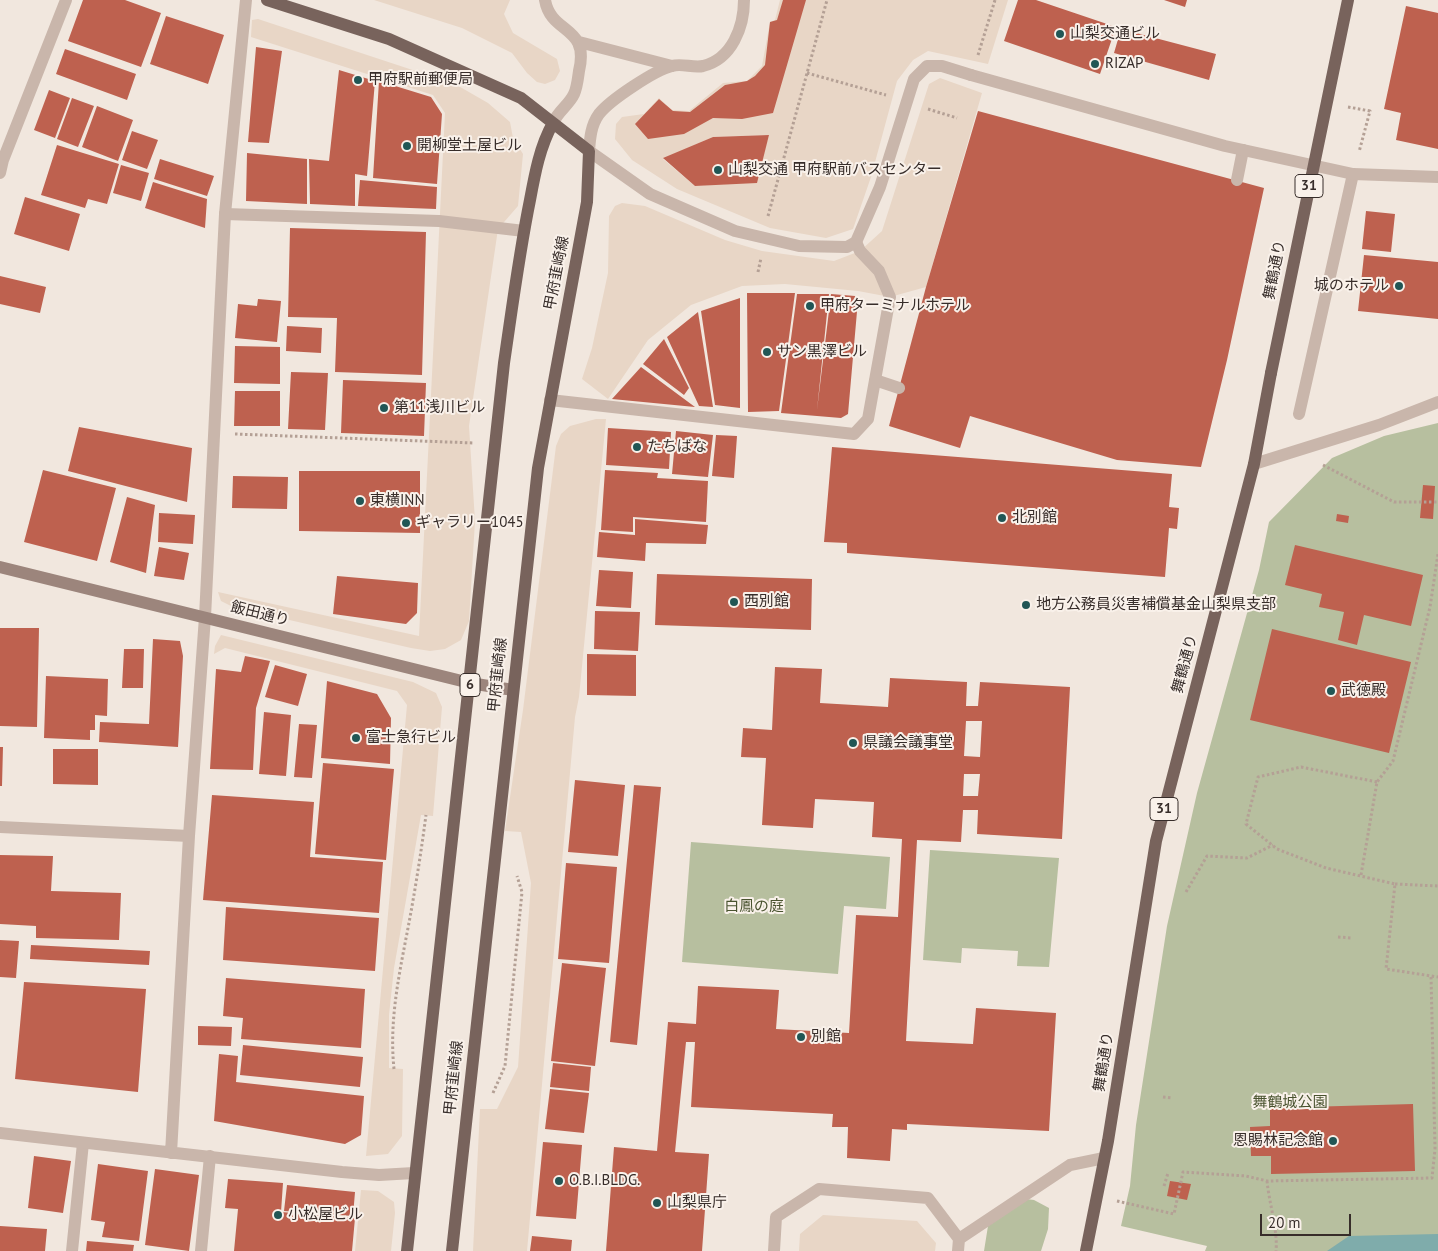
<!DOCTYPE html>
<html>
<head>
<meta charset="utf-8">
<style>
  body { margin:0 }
  #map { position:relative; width:1438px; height:1251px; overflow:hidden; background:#f1e7de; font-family:"PT Sans",sans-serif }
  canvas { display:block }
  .scale { position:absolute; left:1260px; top:1214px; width:91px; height:22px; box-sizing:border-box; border:2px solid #372d2a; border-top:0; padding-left:6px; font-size:15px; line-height:18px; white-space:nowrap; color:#372d2a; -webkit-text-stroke:4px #f9f1ea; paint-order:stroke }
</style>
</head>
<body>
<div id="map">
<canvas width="1438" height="1251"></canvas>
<div class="scale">20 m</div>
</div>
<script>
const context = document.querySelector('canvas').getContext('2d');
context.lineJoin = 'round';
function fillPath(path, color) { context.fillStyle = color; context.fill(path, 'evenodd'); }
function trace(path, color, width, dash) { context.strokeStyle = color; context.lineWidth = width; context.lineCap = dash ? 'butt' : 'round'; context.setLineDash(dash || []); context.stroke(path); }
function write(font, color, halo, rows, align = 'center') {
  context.font = font + ' "PT Sans","Noto Sans JP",sans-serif'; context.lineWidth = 4; context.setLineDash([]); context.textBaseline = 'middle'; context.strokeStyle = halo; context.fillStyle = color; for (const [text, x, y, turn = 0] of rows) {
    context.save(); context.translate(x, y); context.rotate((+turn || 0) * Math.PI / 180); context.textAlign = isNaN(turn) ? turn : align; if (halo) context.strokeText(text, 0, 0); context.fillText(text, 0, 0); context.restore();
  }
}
const green = new Path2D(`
  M1438 423V1251H1205L1207 1246 1121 1226 1130 1186 1136 1125 1167 926 1197 793 1259 570 1269 522 1332 458 1384 436Z
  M691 842 890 857 886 909 844 906 838 974 682 962Z
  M930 850 1059 858 1049 967 1017 966 1018 951 962 948 961 963 923 960Z
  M1026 1199 1034 1200 1049 1208 1048 1229 1041 1251H984L988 1226Z`);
const plaza = new Path2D(`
  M374 0H510L504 14 513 33 557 59 560 71 555 80 545 84 537 82 527 73 512 53 462 28Z
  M780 0H1008L988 64 928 51 913 60 897 81 871 177 853 229 826 238 770 228 677 189 632 160 615 139 616 124 622 117 644 114 659 98 672 110 689 111 723 83 747 81 762 66 770 22 775 20ZM769 135 756 182 695 186 663 159 713 137Z
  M258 19 455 84 488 103 510 122 513 138 523 154 518 206 498 229 469 426 475 521 469 621 461 640 445 649 430 651 411 648 233 607 221 601 218 592 419 636 445 113 433 95 251 37 252 20Z
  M940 78 982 93 926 287 890 297 858 291 785 284 742 286 691 305 648 340 608 399 582 379 592 348 608 273 609 216 615 206 622 203 645 206 725 240 762 251 834 261 860 251 882 231 929 84Z
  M596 419H606L579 697 575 717 527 1251H473L480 1109H497L518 1067 531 883 521 832 505 831 523 710 556 446 561 434 570 426Z
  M221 635 413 682 436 693 442 707 433 816 421 815 394 968 389 1015V1068L403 1069 402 1136 388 1154 366 1156 407 705 397 691 225 648 214 654 215 646Z
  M361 1190 378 1191 394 1202 395 1213 391 1251H355Z
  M823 1215 917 1221 936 1243 935 1251H799L800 1234Z`);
const water = new Path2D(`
  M1438 1234V1251H1327L1349 1236Z`);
const building = new Path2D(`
  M83 0H125L161 13 141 67 68 41Z
  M783 0H806L773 113 742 119 713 118 684 134 648 139 635 124 659 99 673 111 690 112 725 85 747 81 755 76 765 65 770 22 777 20Z
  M1018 0H1036L1116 27 1100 74 1004 41Z
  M1164 0H1187L1185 7Z
  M1406 6 1438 13V149L1396 140 1401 113 1384 109Z
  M166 16 224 35 208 84 150 64Z
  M1121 29 1216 54 1209 80 1114 53Z
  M256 47 282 51 269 143 248 142Z
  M65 49 136 74 127 100 56 74Z
  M339 70 375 81 367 176 355 174V206L310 204 309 159 329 161Z
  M379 81 431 97 442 114 437 184 373 178Z
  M49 90 70 98 55 138 34 130Z
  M72 98 94 106 78 147 57 139Z
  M97 106 133 120 118 161 82 147Z
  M978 111 1264 188 1227 360 1201 467 1117 460 970 416 960 448 889 426 926 287Z
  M132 131 158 140 147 169 122 160Z
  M769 135 757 183 695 186 663 158 713 137Z
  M57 145 119 164 107 204 88 199 85 208 41 195Z
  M247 153 307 159V204L246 201Z
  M160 159 214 176 207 196 154 179Z
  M121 165 149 173 141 201 113 193Z
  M360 180 437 187 436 209 358 206Z
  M153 182 207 199 205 228 145 208Z
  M25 197 80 214 69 251 14 234Z
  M1366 211 1395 214 1391 252 1362 249Z
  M290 228 426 232 422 375 335 372 337 318 288 317Z
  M1364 255 1438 262V319L1358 311Z
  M0 276 46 287 40 313 0 304Z
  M747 293H795L779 411 748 412Z
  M797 294H829L817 410 831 294 855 296 858 300 848 414 841 418 781 413Z
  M740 298V408L715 405 701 311Z
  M258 299 281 301 277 342 235 338 238 304 257 306Z
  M698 312 713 407 699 406 667 337Z
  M287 326 322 328 321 353 286 351Z
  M664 339 689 388 684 395 643 364Z
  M235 346 280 347V384L234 383Z
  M641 367 695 407 612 399Z
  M291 372 328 373 325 430 288 429Z
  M343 380 426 383 424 436 341 433Z
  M235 391H280V426H234Z
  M79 427 192 448 187 502 68 471Z
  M608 428 671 432 669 469 606 465Z
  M676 431 713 435 708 477 672 474Z
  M716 435 737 436 734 478 712 476Z
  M832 447 1172 474 1169 507 1179 508 1177 529 1169 528 1165 577 847 553V543L824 542Z
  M43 470 116 488 97 561 24 542Z
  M605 470 658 473 657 478 708 481 706 522 633 517V532L601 530Z
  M299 471H420V533L299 531Z
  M233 476 288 477 287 509 232 508Z
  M1423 485 1435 486 1433 519 1420 518Z
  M127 497 155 505 146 573 110 562Z
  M159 513 195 515 193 544 158 542Z
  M1337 514 1349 516 1348 523 1336 521Z
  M635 519 708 525 706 544 646 543 645 561 597 557 599 532 635 535Z
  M1295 545 1423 575 1411 626 1364 615 1357 645 1338 640 1344 612 1319 607 1322 594 1285 585Z
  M159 547 189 553 184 580 154 576Z
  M599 570 633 572 631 608 596 606Z
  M657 574 812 579 811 630 655 625Z
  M337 576 418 583 417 613 406 624 333 614Z
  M595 611 640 612 638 651 594 649Z
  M0 628H39L37 727 0 726Z
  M1272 629 1411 662 1389 753 1250 720Z
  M153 639 180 641 183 656 178 747 99 742 100 722 149 724Z
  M124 649H144L143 688H122Z
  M587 654 636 655V696L587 695Z
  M245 656 270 661 256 708 253 770 210 769 216 669 241 672Z
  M275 665 307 674 298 706 265 697Z
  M775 667 822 669 820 703 888 707 890 678 967 682 966 706H978L980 682 1070 687 1062 839 977 834 978 810H963L961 842 917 840 906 1041 973 1044 976 1008 1056 1013 1049 1131 907 1124V1130L892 1129 890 1161 847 1158 848 1127H832L833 1114 691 1107 695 1042H686L675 1152 709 1154 702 1251H606L614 1147 657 1151 668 1022 696 1024 698 986 779 990 776 1029 849 1033 856 915 898 917 902 839 872 837 874 802 815 799 813 828 762 825 766 758 741 757 743 728 772 730ZM966 721H982L980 757 964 756ZM964 774H980L978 796H963Z
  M46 676 108 679 107 716 95 715V730H90V740L44 738Z
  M327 681 377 694 391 718 390 764 321 758Z
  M264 712 291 715 286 776 259 774Z
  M299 724 317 725 312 778 294 777Z
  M0 747H3L2 786H0Z
  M53 749H98V785L53 784Z
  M323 763 394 769 386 860 315 854Z
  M575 780 625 785 618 856 568 852Z
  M634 785 661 787 637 1045 610 1042Z
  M212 795 314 802 310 857 383 862 379 913 203 900Z
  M0 855 53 856 51 891 121 893 119 940 36 938V926L0 924Z
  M566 863 617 867 609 963 558 959Z
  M226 907 379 918 375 971 223 960Z
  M0 940 19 941 16 978 0 977Z
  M31 945 150 951 149 965 30 959Z
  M562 963 606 968 595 1066 551 1061Z
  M226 978 365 989 361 1048 241 1039 243 1018 223 1016Z
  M24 982 146 989 138 1092 15 1079Z
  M198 1026 232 1027 231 1046 198 1045Z
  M243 1045 363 1057 360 1087 240 1075Z
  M219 1054 238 1056 236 1082 364 1096 361 1135 345 1144 214 1121Z
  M553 1063 591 1067 589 1091 550 1087Z
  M550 1089 589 1093 584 1133 545 1129Z
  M1413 1104 1415 1171 1271 1174V1156H1251L1250 1127 1270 1126V1108Z
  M543 1142 582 1145 576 1219 536 1216Z
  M34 1156 71 1161 63 1213 28 1208Z
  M98 1164 148 1171 139 1241 102 1237 105 1222 91 1220Z
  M155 1169 199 1175 189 1251 145 1245Z
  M228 1179 283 1183 281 1212 355 1218 352 1251H234L238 1209 225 1208Z
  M1170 1181 1191 1184 1187 1200 1167 1196Z
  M287 1185 355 1192 353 1216 284 1211Z
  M0 1226 47 1229 45 1251H0Z
  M532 1236 572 1240 571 1251H530Z
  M87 1241 134 1245 133 1251H86Z`);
const path = new Path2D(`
  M978 55 995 0
  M807 73 886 95
  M1348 107 1370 111 1359 152
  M928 109 957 118
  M768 216 827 0
  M758 272 761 258
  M235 434 474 443
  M1323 465 1394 502H1438
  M1377 782 1301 767 1258 777 1246 824 1277 849 1326 868 1395 884 1386 969 1438 977
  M1361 875 1377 782 1393 761 1430 607 1438 554
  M1395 884 1438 886
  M1186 892 1207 856 1247 858 1273 845
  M1338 937 1352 938
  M394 1069C389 1021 399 975 408 928 415 891 421 853 426 815
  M493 1093 505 1066 522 892 517 876
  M1163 1097 1172 1098
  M1267 1181C1269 1202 1278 1231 1276 1251
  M1164 1186 1168 1173
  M1117 1201 1174 1214 1183 1172 1246 1176 1267 1181 1432 1178 1435 1149 1431 975`);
const service = new Path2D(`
  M1237 180 1243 150
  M225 214 439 221 524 231
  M875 380 899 388
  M550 400 854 434 868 419 890 297 879 271 860 251 856 242
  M1299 414 1353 174
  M959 1239 1070 1165 1104 1158
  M72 1251 83 1143
  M201 1251 210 1156
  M774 1251 776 1217 819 1189 928 1198 959 1239 958 1251`);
const minor = new Path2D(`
  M971 75 1225 146 1353 174 1438 177
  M0 173 3 160 66 0
  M1254 464 1379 425 1438 402
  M0 827 189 836
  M0 1133 342 1172 379 1175 414 1173
  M171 1153 189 836 205 617 225 214 246 0`);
const tertiary = new Path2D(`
  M545 0C551 35 590 25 579 71 578 78 577 88 574 94 569 105 558 111 553 123
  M744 0C744 27 732 59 703 66 693 68 681 63 672 66 655 70 610 100 599 114 591 125 590 138 589 151L650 194 735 231 799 246 847 247 856 242 880 187 914 79 927 66H942L971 75
  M579 42 672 66`);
const secondary = new Path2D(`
  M0 567 470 683 513 690`);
const primary = new Path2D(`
  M267 0 389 39 521 98 589 151 587 202 538 468 452 1251
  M407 1251 504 363C512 309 519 254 530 200 535 173 540 146 553 123
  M1086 1251 1108 1141 1156 841 1254 464 1271 373`);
const primaryBridge = new Path2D(`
  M1271 373 1348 0`);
const markers = [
  [1060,34,5,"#215655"],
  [1095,64,5,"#215655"],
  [358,80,5,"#215655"],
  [407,146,5,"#215655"],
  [718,170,5,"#215655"],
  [1399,286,5,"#215655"],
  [810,306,5,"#215655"],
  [767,352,5,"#215655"],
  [384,408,5,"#215655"],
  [637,447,5,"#215655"],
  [360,501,5,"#215655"],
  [1002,518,5,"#215655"],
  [406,523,5,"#215655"],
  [734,602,5,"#215655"],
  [1026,605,5,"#215655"],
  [1331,691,5,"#215655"],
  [356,738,5,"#215655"],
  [853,743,5,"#215655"],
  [801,1037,5,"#215655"],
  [1333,1141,5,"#215655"],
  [559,1181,5,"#215655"],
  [657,1203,5,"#215655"],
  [278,1215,5,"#215655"]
];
const shields = [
  [1309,186,28],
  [470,685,20],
  [1164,809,28]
];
const shieldNames = [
  ["31",1309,186],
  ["6",470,685],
  ["31",1164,809]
];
const poiNames = [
  ["山梨交通ビル",1070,34],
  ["RIZAP",1105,64],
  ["甲府駅前郵便局",368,80],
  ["開柳堂土屋ビル",417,146],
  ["山梨交通 甲府駅前バスセンター",728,170],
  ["城のホテル",1389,286,"right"],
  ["甲府ターミナルホテル",820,306],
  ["サン黒澤ビル",777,352],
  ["第11浅川ビル",394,408],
  ["たちばな",647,447],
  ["東横INN",370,501],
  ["北別館",1012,518],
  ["ギャラリー1045",416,523],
  ["西別館",744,602],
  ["地方公務員災害補償基金山梨県支部",1036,605],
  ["武徳殿",1341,691],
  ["富士急行ビル",366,738],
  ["県議会議事堂",863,743],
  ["別館",811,1037],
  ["恩賜林記念館",1323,1141,"right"],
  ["O.B.I.BLDG.",569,1181],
  ["山梨県庁",667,1203],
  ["小松屋ビル",288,1215]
];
const streetNames = [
  ["舞鶴通り",1275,270,-79],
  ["甲府韮崎線",557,273,-79],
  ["飯田通り",260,614,14],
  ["舞鶴通り",1185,664,-75],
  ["甲府韮崎線",498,675,-84],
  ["舞鶴通り",1104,1062,-81],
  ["甲府韮崎線",454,1078,-84]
];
const parkNames = [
  ["白鳳の庭",754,907],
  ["舞鶴城公園",1290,1103]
];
fillPath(green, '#b7bf9f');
fillPath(plaza, '#e8d6c6');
fillPath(water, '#7facab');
fillPath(building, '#be614f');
trace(path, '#b4a095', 3, [2.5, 2.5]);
trace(service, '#c9b6ab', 12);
trace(minor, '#c9b6ab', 12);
trace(tertiary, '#c9b6ab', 12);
trace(secondary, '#9c857c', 12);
trace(primary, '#78635c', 12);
trace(primaryBridge, '#78635c', 12);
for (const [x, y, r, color] of markers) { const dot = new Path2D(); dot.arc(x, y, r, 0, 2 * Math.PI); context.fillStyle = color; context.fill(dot); trace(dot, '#f9f1ea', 2); }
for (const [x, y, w] of shields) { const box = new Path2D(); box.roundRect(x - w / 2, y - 11.5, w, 23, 4); context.fillStyle = '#f9f1ea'; context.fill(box); trace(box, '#372d2a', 1); }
write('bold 14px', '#372d2a', null, shieldNames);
write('15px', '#372d2a', '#f9f1ea', poiNames, 'left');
write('15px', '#372d2a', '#f9f1ea', streetNames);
write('15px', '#49532f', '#f9f1ea', parkNames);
</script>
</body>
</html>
